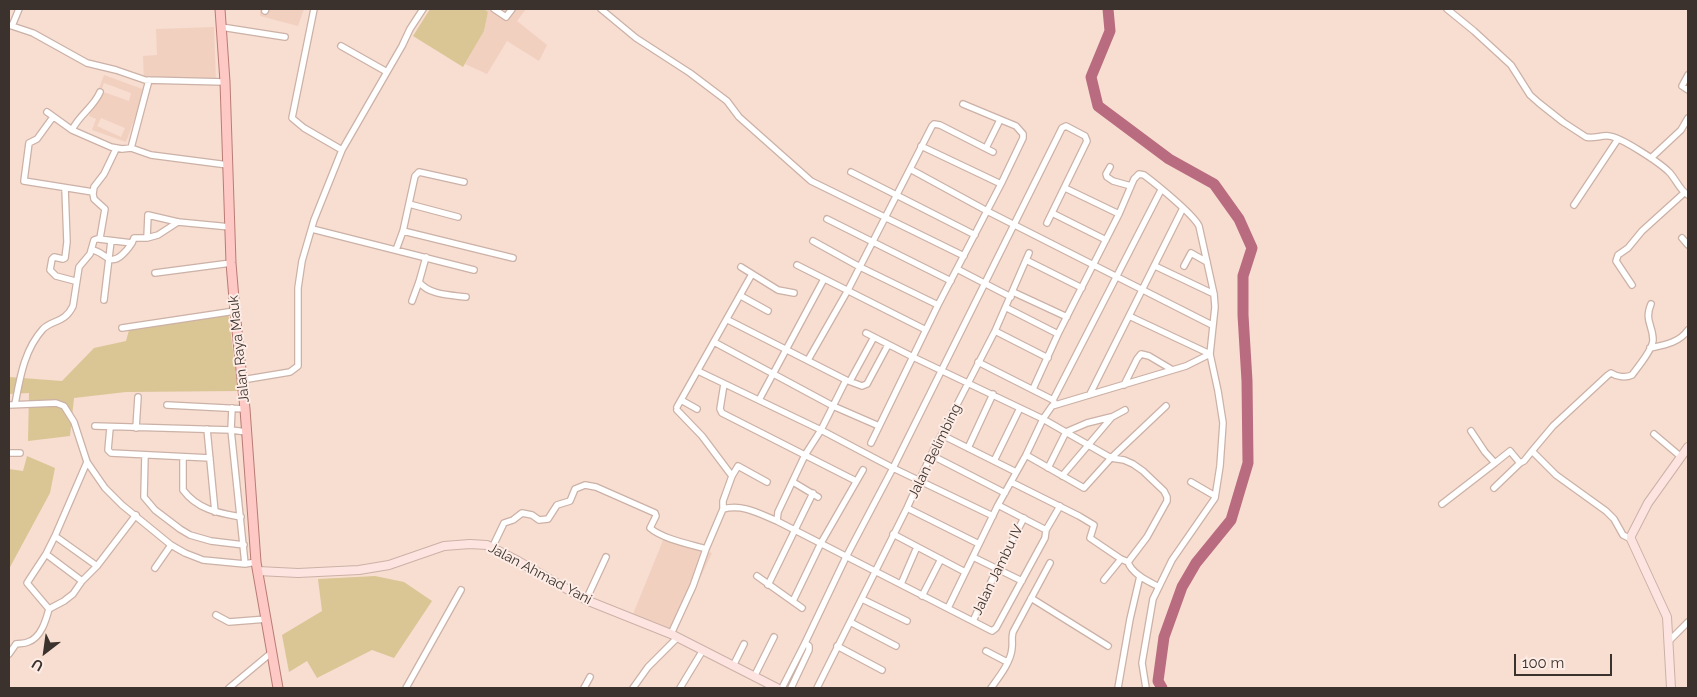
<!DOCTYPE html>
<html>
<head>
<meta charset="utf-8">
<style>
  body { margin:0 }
  #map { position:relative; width:1697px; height:697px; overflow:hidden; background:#f8ddd1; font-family:Raleway,sans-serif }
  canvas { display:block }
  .frame { position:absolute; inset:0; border:10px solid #3c322d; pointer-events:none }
  .north { position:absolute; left:20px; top:627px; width:50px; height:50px; -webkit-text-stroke:4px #fdede6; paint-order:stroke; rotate:210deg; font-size:14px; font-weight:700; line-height:20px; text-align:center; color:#3c322d }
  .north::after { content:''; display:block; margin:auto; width:18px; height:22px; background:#3c322d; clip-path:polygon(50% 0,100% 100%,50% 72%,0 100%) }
  .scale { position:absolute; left:1514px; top:654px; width:98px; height:22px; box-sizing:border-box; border:2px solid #3c322d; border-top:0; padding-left:6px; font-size:15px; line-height:18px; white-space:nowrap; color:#3c322d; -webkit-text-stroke:4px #fdede6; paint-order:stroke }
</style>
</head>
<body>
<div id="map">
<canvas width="1697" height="697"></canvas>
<div class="frame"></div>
<div class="north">U</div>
<div class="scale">100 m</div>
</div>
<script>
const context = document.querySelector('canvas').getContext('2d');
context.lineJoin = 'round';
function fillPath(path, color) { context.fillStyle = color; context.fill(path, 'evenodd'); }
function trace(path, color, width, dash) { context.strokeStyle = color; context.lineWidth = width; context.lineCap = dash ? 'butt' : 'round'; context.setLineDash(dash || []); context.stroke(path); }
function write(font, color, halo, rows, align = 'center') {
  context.font = font + ' Raleway,sans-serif'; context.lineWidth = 4; context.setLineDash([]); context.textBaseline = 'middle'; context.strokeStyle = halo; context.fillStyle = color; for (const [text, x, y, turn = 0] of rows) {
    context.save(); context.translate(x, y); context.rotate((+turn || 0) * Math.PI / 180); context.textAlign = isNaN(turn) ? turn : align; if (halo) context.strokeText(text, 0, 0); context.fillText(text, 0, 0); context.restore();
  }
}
const built = new Path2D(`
  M260 9H304L298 26 260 16Z
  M484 9H526L517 21 547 45 539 61 507 41 487 74 465 64 484 31 488 12Z
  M214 27 216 82 144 85 143 56 157 55 156 29Z
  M104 75 145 90 126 142 92 130 96 119 89 116ZM104 83 131 93 129 101 101 91ZM101 118 125 128 121 137 97 126Z
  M664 538 712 553 672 637 631 619Z`);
const green = new Path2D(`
  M430 9H484L488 12 484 31 463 67 413 36Z
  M228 311 238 391 126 392 74 398 70 436 28 441 29 393 9 394V377L62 381 94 348 126 341 131 323Z
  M27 456 55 468 50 493 9 569V469L23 471Z
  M375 576 404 582 432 601 394 658 372 650 317 678 307 661 289 672 282 635 322 611 318 579Z`);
const river = new Path2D(`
  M1108 9 1110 31 1091 77 1098 106 1169 159 1214 184 1239 219 1252 248 1243 276V315L1247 381 1248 463 1231 520 1196 563 1182 587 1164 637 1158 681 1162 688`);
const street = new Path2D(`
  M314 9 292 118 304 128 342 150
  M494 9 506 17 512 9
  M601 9 636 38 690 73 727 101 739 117 811 181 964 256
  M1447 9 1474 31 1511 65 1530 95 1539 103 1563 122 1586 137C1594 139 1601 135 1609 136 1621 137 1660 163 1669 172 1676 179 1680 191 1688 195
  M265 11 266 9
  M9 25 33 33 87 63 116 70 145 80 225 82
  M12 26 19 9
  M221 27 285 37
  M341 46 387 72
  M1688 75 1682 86 1688 90
  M47 112 72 130 111 147 122 149 131 148 151 155 228 165
  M53 117 37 139 29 143 24 181 93 192
  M72 130C79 115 94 107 100 92
  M921 146 1001 184
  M131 148 149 80
  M986 148 1000 120
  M1651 158 1681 130 1688 118
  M1110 167 1106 174 1107 177 1113 181 1131 186
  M910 169 987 211 1212 325
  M851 172 975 235
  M65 188 67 242 65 258 63 259 54 257 52 259 50 270 56 276 75 281
  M1065 188 1119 214
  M409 204 458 217
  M1574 205 1618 139
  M1052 213 1106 240
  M827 219 951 281
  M312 229 474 270
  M403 231 513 258
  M147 238 158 235 178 222
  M1682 238 1688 245
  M99 239 132 243 134 238H147L148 215 178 222 230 227
  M813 241 860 267 938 305
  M92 250C100 251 103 256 110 259 118 262 128 249 132 243
  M396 250 403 231 415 176 419 172 464 182
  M1026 260 1082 288
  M797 265 926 330
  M1155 266 1214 294
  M1184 266 1191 253 1207 262
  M741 267 778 290 794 293
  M957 269 1011 297
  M155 273 231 263
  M419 282C429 295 450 295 466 297
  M1632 285 1616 261 1618 255 1628 248 1642 231 1684 193
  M1013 292 1067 317
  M741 296 768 311
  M104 300 111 241
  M412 301 419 282 426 257
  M1007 308 1058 334
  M1129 316 1210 354
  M728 320 846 380 862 386 867 384 888 345
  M122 328 235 311
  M995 331 1048 358
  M866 333 913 357 1043 419 1111 458 1124 460 1133 464 1143 471 1164 491 1167 497V501L1147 537 1128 562C1132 574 1148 581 1159 587
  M714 342 833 406 879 426
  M1650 348C1664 345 1679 343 1688 330
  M808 360 848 290 932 126 934 124 940 125 993 152
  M978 362 1053 400
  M698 371 821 430 893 468 993 516
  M242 380 290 372 298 366V288L302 261 314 220 342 150 402 46 410 29 423 9
  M846 380 821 430 805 455 778 512 777 521 992 631 996 628 1045 538 1046 530 1060 506
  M850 381 874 337
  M724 384 720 409 722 413 856 481
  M1124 385 1137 359 1141 354 1149 356 1171 369
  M1033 389 1058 334 1119 214 1134 179 1139 174 1144 175C1156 184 1193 214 1199 226L1214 294 1215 307 1210 354 1218 391 1223 423 1220 466 1215 498 1172 560 1153 599 1142 663 1146 688
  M1090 394 1183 208
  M681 400 697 409
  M759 400 824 279
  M15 404C20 378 24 350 43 329 52 320 65 323 73 306L79 267 90 254 94 240 100 238 105 209 94 199 93 194 94 187 104 174 116 149
  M1055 404 1053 400 1161 190
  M9 405 56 403 64 406 74 422 87 462 105 488 122 505 171 545 185 553 203 560 245 564 256 562
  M167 405 245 409
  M677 407 752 274
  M232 408 231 430 245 564
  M677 410 702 436 732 476 723 501V509
  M95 426 231 430 247 432
  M110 428 108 450 111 453 210 458
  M136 428 138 397
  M207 429 215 512
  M1471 431 1485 452 1495 463 1510 451 1520 463
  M1654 434 1680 456
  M942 435 1016 472
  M871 443 938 305 1001 184 1023 138V134L1016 126 963 104
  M968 448 993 394
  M9 453H20
  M145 455 144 497 155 510 180 529 190 535 211 541 244 545
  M931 455 1005 493
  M1026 455 1084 488 1111 458 1166 406
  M183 457V490C198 510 219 513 241 517
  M994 461 1020 408
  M1048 468 1066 432 1087 423 1111 417
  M732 476 738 466 767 482
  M1062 476 1112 417 1125 410
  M793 482 818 497
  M1011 482 1079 516 1094 525 1090 538 1121 559 1128 562
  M1191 482 1215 496
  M1494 488 1520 463 1524 461 1532 451
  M1442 504 1495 463
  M998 505 1046 530
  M907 508 979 544
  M893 534 965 572
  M55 536 87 462
  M1631 539 1623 535 1614 519 1606 511 1556 475 1532 451 1553 426 1608 375 1611 373C1617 377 1626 378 1632 375 1638 367 1653 349 1653 340 1653 325 1644 321 1651 304
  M492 548 504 523 513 520 522 513 532 515 539 520 548 519 557 505 570 501 575 489 585 485 596 487 655 513 656 516 650 528C663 539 689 544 706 549
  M46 554 27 583 49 609
  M973 557 1022 581
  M155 568 171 545
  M757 576 802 608
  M1104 580 1121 559
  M82 581 46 554 55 536 97 566
  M901 584 917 547
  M768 585 813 493
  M922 596 941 559
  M1031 598 1108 646
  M862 599 907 621
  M586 600 606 557
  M793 601 821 543 863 470
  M948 608 998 505 1026 455 1043 419 1052 406 1186 366 1210 354
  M216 615 229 622 267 619
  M973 621 997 569 1024 518
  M850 622 896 646
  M671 634 693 586 706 549 723 509C743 504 758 513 777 521
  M1669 641 1688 622
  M837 646 882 670
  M986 651 1007 662
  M9 654 16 644C20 643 24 644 28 642 41 638 46 620 49 609L64 601 73 594 82 581 97 566 136 515
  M733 666 744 644
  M754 677 774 637
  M229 688 271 653
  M406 688 461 590
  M584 688 590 677
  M633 688 648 667 677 638
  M680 688 703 650
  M782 688 805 643 846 557 893 468 1062 128 1066 126 1085 136 1087 141 1047 223
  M791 688 809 650V646L805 643
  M817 688 907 508 931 455 995 331 1029 253
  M991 688C999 677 1011 662 1012 648 1013 642 1011 639 1013 632L1050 563
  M1118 688 1130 619 1140 576`);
const secondary = new Path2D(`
  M258 571 298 573 359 570 389 565 444 546 470 544 487 545 518 561 586 600 671 634 777 688
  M1671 688 1667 617 1631 539V536L1648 503 1688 447`);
const primary = new Path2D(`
  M220 9 225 82 231 263 235 311 245 409 256 562 278 688`);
const streetNames = [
  ["Jalan Raya Mauk",239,349,-96],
  ["Jalan Belimbing",935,451,-64],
  ["Jalan Jambu IV",998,570,-64],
  ["Jalan Ahmad Yani",540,574,28]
];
fillPath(built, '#f2d0c0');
fillPath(green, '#dac595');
trace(river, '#b96b7f', 11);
trace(street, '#cbb1a6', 8);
trace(secondary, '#cbb1a6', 10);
trace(primary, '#b97c75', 11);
trace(street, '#fff', 5.5);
trace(secondary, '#fee4e1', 8);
trace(primary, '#fec8c4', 9);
write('14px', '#3c322d', '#fdede6', streetNames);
</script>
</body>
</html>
